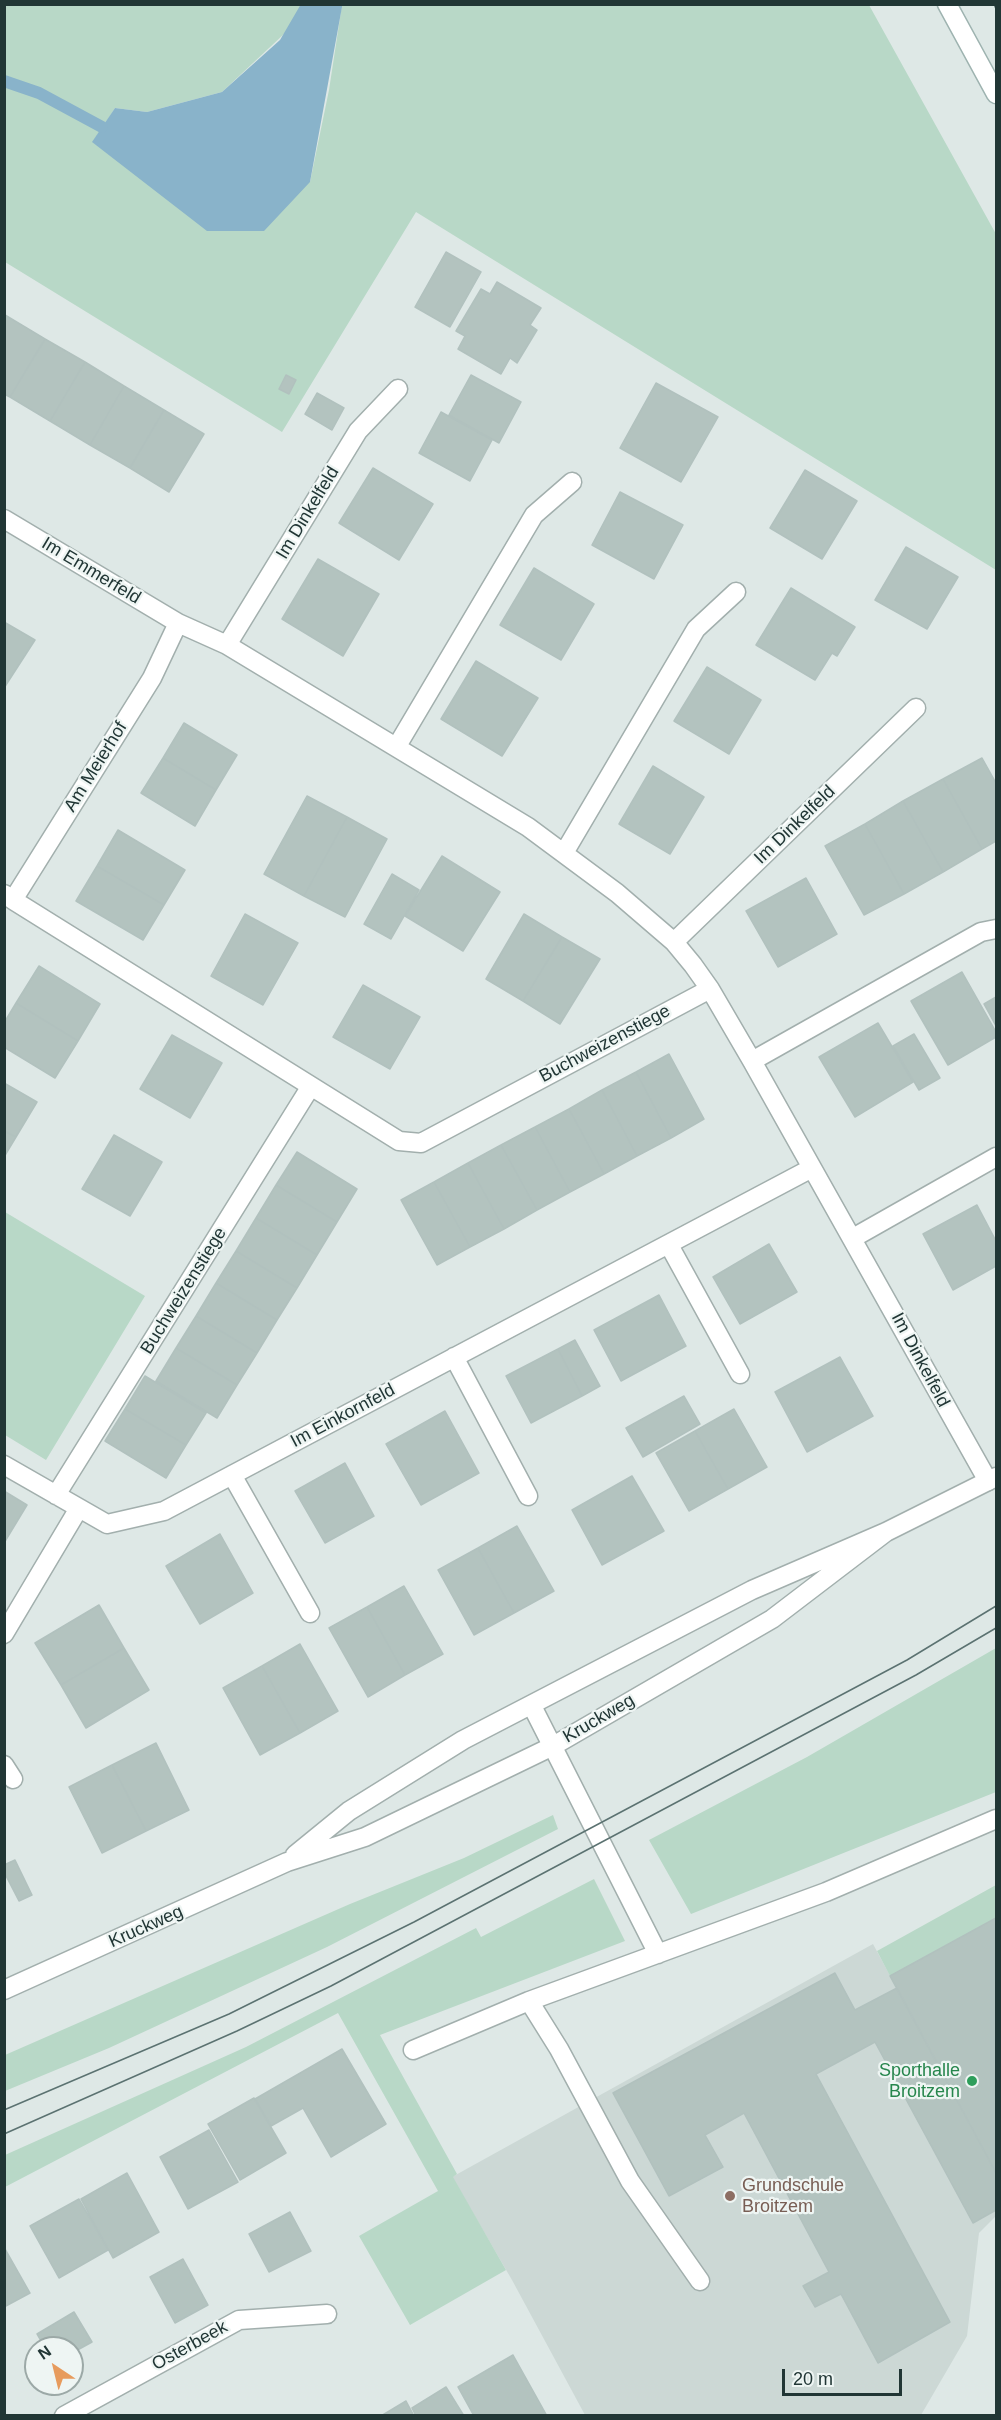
<!DOCTYPE html>
<html>
<head>
<meta charset="utf-8">
<style>
  body { margin:0 }
  #map { position:relative; width:1001px; height:2420px; overflow:hidden; background:#dee8e6; font-family:Helvetica,sans-serif }
  canvas { display:block }
  .frame { position:absolute; inset:0; border:6px solid #213635; pointer-events:none }
  .north { position:absolute; left:24px; top:2336px; width:60px; height:60px; box-sizing:border-box; background:#eef5f3; border:2px solid #9ca9a7; border-radius:50%; rotate:325deg; font-size:16px; font-weight:700; line-height:24px; text-align:center; color:#213635 }
  .north::after { content:''; display:block; margin:auto; width:21px; height:27px; background:#e79b5d; clip-path:polygon(50% 0,100% 100%,50% 72%,0 100%) }
  .scale { position:absolute; left:782px; top:2369px; width:120px; height:27px; box-sizing:border-box; border:3px solid #213635; border-top:0; padding-left:8px; font-size:18px; line-height:21px; white-space:nowrap; color:#213635; -webkit-text-stroke:4px #eef5f3; paint-order:stroke }
</style>
</head>
<body>
<div id="map">
<canvas width="1001" height="2420"></canvas>
<div class="frame"></div>
<div class="north">N</div>
<div class="scale">20 m</div>
</div>
<script>
const context = document.querySelector('canvas').getContext('2d');
context.lineJoin = 'round';
function fillPath(path, color) { context.fillStyle = color; context.fill(path, 'evenodd'); }
function trace(path, color, width, dash) { context.strokeStyle = color; context.lineWidth = width; context.lineCap = dash ? 'butt' : 'round'; context.setLineDash(dash || []); context.stroke(path); }
function write(font, color, halo, rows, align = 'center') {
  context.font = font + ' Helvetica,sans-serif'; context.lineWidth = 4.5; context.setLineDash([]); context.textBaseline = 'middle'; context.strokeStyle = halo; context.fillStyle = color; for (const [text, x, y, turn = 0] of rows) {
    context.save(); context.translate(x, y); context.rotate((+turn || 0) * Math.PI / 180); context.textAlign = isNaN(turn) ? turn : align; if (halo) context.strokeText(text, 0, 0); context.fillText(text, 0, 0); context.restore();
  }
}
const built = new Path2D(`
  M873 1944 996 2173V2216L979 2233 967 2336 921 2415H585L512 2280 452 2177Z`);
const green = new Path2D(`
  M4 5H315L222 92 147 112 115 108 93 142 151 185 310 182 329 90 342 5H869L996 234V570L416 212 282 432 5 262Z
  M5 1212 145 1296 46 1460 5 1435Z
  M996 1648V1792L691 1914 649 1840 807 1757Z
  M553 1815 558 1829 327 1947 109 2048 5 2091V2055L350 1904 464 1858Z
  M594 1879 625 1941 380 2035 457 2174 453 2177 506 2270 410 2325 359 2236 438 2191 338 2013 5 2187V2155L246 2047 476 1928 481 1937Z
  M996 1885V1918L890 1976 877 1951Z`);
const water = new Path2D(`
  M301 4 342 5V7L310 182 264 231H207L92 142 115 108 147 112 222 92 280 40Z`);
const stream = new Path2D(`
  M4 81 39 93 102 127`);
const building = new Path2D(`
  M446 252 481 272 450 327 415 307Z
  M497 282 541 308 530 325 537 330 517 363 510 358 501 374 458 349 465 336 456 331 481 289 490 294Z
  M5 315 45 339 10 397 4 394Z
  M45 339 85 362 50 421 10 397Z
  M85 362 124 386 90 445 50 421Z
  M286 375 296 380 289 394 279 389Z
  M471 375 521 402 499 443 449 415Z
  M656 383 718 417 681 482 620 448Z
  M124 386 164 410 130 468 90 445Z
  M317 393 344 408 332 430 305 414Z
  M164 410 204 434 169 492 130 468Z
  M441 412 492 440 470 481 419 453Z
  M373 468 433 504 399 560 339 523Z
  M805 470 857 501 822 559 770 528Z
  M620 492 683 525 654 579 592 545Z
  M906 547 958 577 927 629 875 600Z
  M318 559 379 594 343 656 282 619Z
  M534 568 594 604 561 660 500 625Z
  M791 588 855 627 837 656 832 653 815 680 756 645Z
  M4 622 35 640 4 688Z
  M476 661 538 698 502 756 441 719Z
  M707 667 761 700 729 754 674 721Z
  M184 723 237 755 216 790 163 758Z
  M163 758 216 790 195 826 141 793Z
  M982 758 996 783V841L982 849 943 779Z
  M653 766 704 797 670 854 619 824Z
  M943 779 982 849 943 872 903 801Z
  M307 796 347 817 304 896 264 874Z
  M903 801 943 872 904 894 865 824Z
  M347 817 387 839 345 917 304 896Z
  M865 824 904 894 864 915 825 846Z
  M118 830 185 870 164 905 97 866Z
  M442 856 500 892 463 951 405 916Z
  M97 866 164 905 143 940 76 901Z
  M392 874 419 890 391 939 364 924Z
  M806 878 837 934 778 967 746 911Z
  M245 914 298 943 263 1005 211 976Z
  M524 914 562 937 523 1001 486 979Z
  M562 937 600 959 560 1024 523 1001Z
  M39 966 100 1004 78 1041 16 1003Z
  M962 972 996 1032V1037L948 1065 911 1001Z
  M363 985 420 1017 390 1069 333 1037Z
  M996 997V1026L984 1004Z
  M16 1003 78 1041 55 1078 4 1047V1023Z
  M878 1023 913 1082 855 1117 819 1057Z
  M914 1034 940 1078 919 1090 893 1046Z
  M172 1035 222 1063 190 1118 140 1089Z
  M669 1054 704 1119 671 1138 636 1072Z
  M636 1072 671 1138 637 1156 602 1090Z
  M4 1083 37 1102 16 1137 4 1131Z
  M602 1090 637 1156 604 1174 569 1109Z
  M569 1109 604 1174 570 1192 535 1127Z
  M535 1127 570 1192 537 1210 501 1145Z
  M4 1131 16 1137 4 1157Z
  M114 1135 162 1162 130 1216 82 1189Z
  M501 1145 537 1210 504 1229 468 1163Z
  M297 1152 357 1189 337 1222 276 1185Z
  M468 1163 504 1229 470 1247 434 1182Z
  M434 1182 470 1247 437 1265 401 1200Z
  M276 1185 337 1222 317 1255 256 1218Z
  M977 1205 996 1241V1266L953 1290 923 1234Z
  M256 1218 317 1255 297 1288 236 1251Z
  M769 1244 797 1292 740 1324 713 1277Z
  M236 1251 297 1288 277 1320 216 1283Z
  M216 1283 277 1320 257 1353 196 1316Z
  M659 1295 686 1346 621 1381 594 1330Z
  M196 1316 257 1353 237 1385 176 1348Z
  M575 1340 600 1386 582 1396 558 1349Z
  M176 1348 237 1385 217 1418 156 1381Z
  M558 1349 582 1396 531 1423 506 1376Z
  M840 1357 873 1416 807 1452 775 1392Z
  M145 1376 206 1413 186 1445 125 1409Z
  M684 1396 700 1424 643 1457 626 1428Z
  M125 1409 186 1445 166 1478 105 1441Z
  M734 1409 767 1467 728 1489 695 1431Z
  M445 1411 479 1473 421 1505 386 1444Z
  M695 1431 728 1489 689 1511 656 1453Z
  M345 1463 374 1516 325 1543 295 1491Z
  M632 1476 664 1531 602 1565 572 1510Z
  M4 1491 27 1505 4 1543Z
  M517 1526 554 1591 514 1613 478 1548Z
  M220 1534 253 1593 200 1624 166 1566Z
  M478 1548 514 1613 474 1635 438 1570Z
  M404 1586 443 1654 405 1675 367 1607Z
  M99 1605 124 1648 61 1685 35 1643Z
  M367 1607 405 1675 368 1697 329 1628Z
  M300 1644 338 1711 300 1733 262 1666Z
  M124 1648 149 1690 86 1728 61 1685Z
  M262 1666 300 1733 260 1755 223 1688Z
  M156 1743 189 1810 146 1831 112 1765Z
  M112 1765 146 1831 102 1853 69 1787Z
  M15 1860 32 1895 19 1901 4 1872V1865Z
  M996 1918V2173L890 1976Z
  M835 1973 855 2010 897 1988 996 2173V2210L973 2223 875 2042 816 2074 950 2322 878 2363 841 2294 815 2307 803 2286 829 2272 744 2113 705 2135 723 2167 669 2196 613 2093Z
  M342 2049 386 2124 331 2157 303 2108 271 2126 255 2099Z
  M254 2098 286 2153 240 2180 208 2124Z
  M209 2130 238 2182 188 2209 160 2157Z
  M127 2173 159 2232 113 2258 81 2199Z
  M79 2199 108 2250 59 2278 30 2226Z
  M290 2212 311 2251 269 2272 249 2234Z
  M4 2247 30 2293 4 2307Z
  M183 2259 208 2305 175 2323 150 2277Z
  M74 2312 92 2342 72 2353V2348H45L37 2334Z
  M513 2355 547 2416H474L458 2387Z
  M446 2387 464 2416H416L412 2408Z
  M406 2401 414 2416H381Z`);
const service = new Path2D(`
  M532 1706 658 1954
  M529 2001 559 2049 630 2181 700 2281
  M413 2050 529 2001 826 1892 996 1819`);
const minor = new Path2D(`
  M4 519 178 623 227 645 528 827 617 893 674 942 693 965 710 989 752 1061 988 1481
  M227 645 358 431 398 389
  M397 746 534 515 572 482
  M564 853 696 629 736 592
  M4 894 13 900 152 678 178 623
  M13 900 399 1141 421 1143 710 989
  M674 942 916 708
  M752 1061 981 932 996 929
  M853 1238 996 1157
  M669 1245 740 1374
  M454 1357 528 1496
  M4 1465 107 1524 164 1511 812 1168
  M232 1475 310 1613
  M56 1495 311 1086
  M4 1634 79 1508
  M4 1765 13 1779
  M64 2416 239 2320 327 2314`);
const tertiary = new Path2D(`
  M295 1855 349 1811 463 1740 752 1590 886 1532 996 1477
  M4 1990 287 1862 365 1837 553 1746 772 1619 886 1532`);
const secondary = new Path2D(`
  M947 4 996 94`);
const tram = new Path2D(`
  M994 4 996 9
  M4 2110 229 2014 414 1922 907 1660 996 1606
  M4 2134 237 2031 331 1986 916 1675 996 1628`);
const markers = [
  [972,2081,6,"#2e9e5b"],
  [730,2196,6,"#8d6e63"]
];
const streetNames = [
  ["Im Dinkelfeld",308,513,-59],
  ["Im Emmerfeld",91,571,31],
  ["Am Meierhof",96,767,-58],
  ["Im Dinkelfeld",795,825,-44],
  ["Buchweizenstiege",605,1044,-28],
  ["Buchweizenstiege",184,1291,-58],
  ["Im Dinkelfeld",920,1360,62],
  ["Im Einkornfeld",343,1416,-28],
  ["Kruckweg",599,1719,-30],
  ["Kruckweg",146,1927,-24],
  ["Osterbeek",190,2346,-29]
];
const leisureNames = [
  ["Sporthalle",960,2071],
  ["Broitzem",960,2092]
];
const educationNames = [
  ["Grundschule",742,2186],
  ["Broitzem",742,2207]
];
fillPath(built, '#ccd8d5');
fillPath(green, '#b8d8c7');
fillPath(water, '#89b3ca');
trace(stream, '#89b3ca', 12);
fillPath(building, '#b3c3bf');
trace(building, '#b1c1be', 1.5);
trace(service, '#a2afad', 21);
trace(minor, '#a2afad', 21);
trace(tertiary, '#a2afad', 21);
trace(secondary, '#9eb3b0', 21);
trace(service, '#fff', 18);
trace(minor, '#fff', 18);
trace(tertiary, '#fff', 18);
trace(secondary, '#fff', 18);
trace(tram, '#5b7271', 1.5);
for (const [x, y, r, color] of markers) { const dot = new Path2D(); dot.arc(x, y, r, 0, 2 * Math.PI); context.fillStyle = color; context.fill(dot); trace(dot, '#eef5f3', 2); }
write('18px', '#213635', '#eef5f3', streetNames);
write('18px', '#27864d', '#eef5f3', leisureNames, 'right');
write('18px', '#785e54', '#eef5f3', educationNames, 'left');
</script>
</body>
</html>
